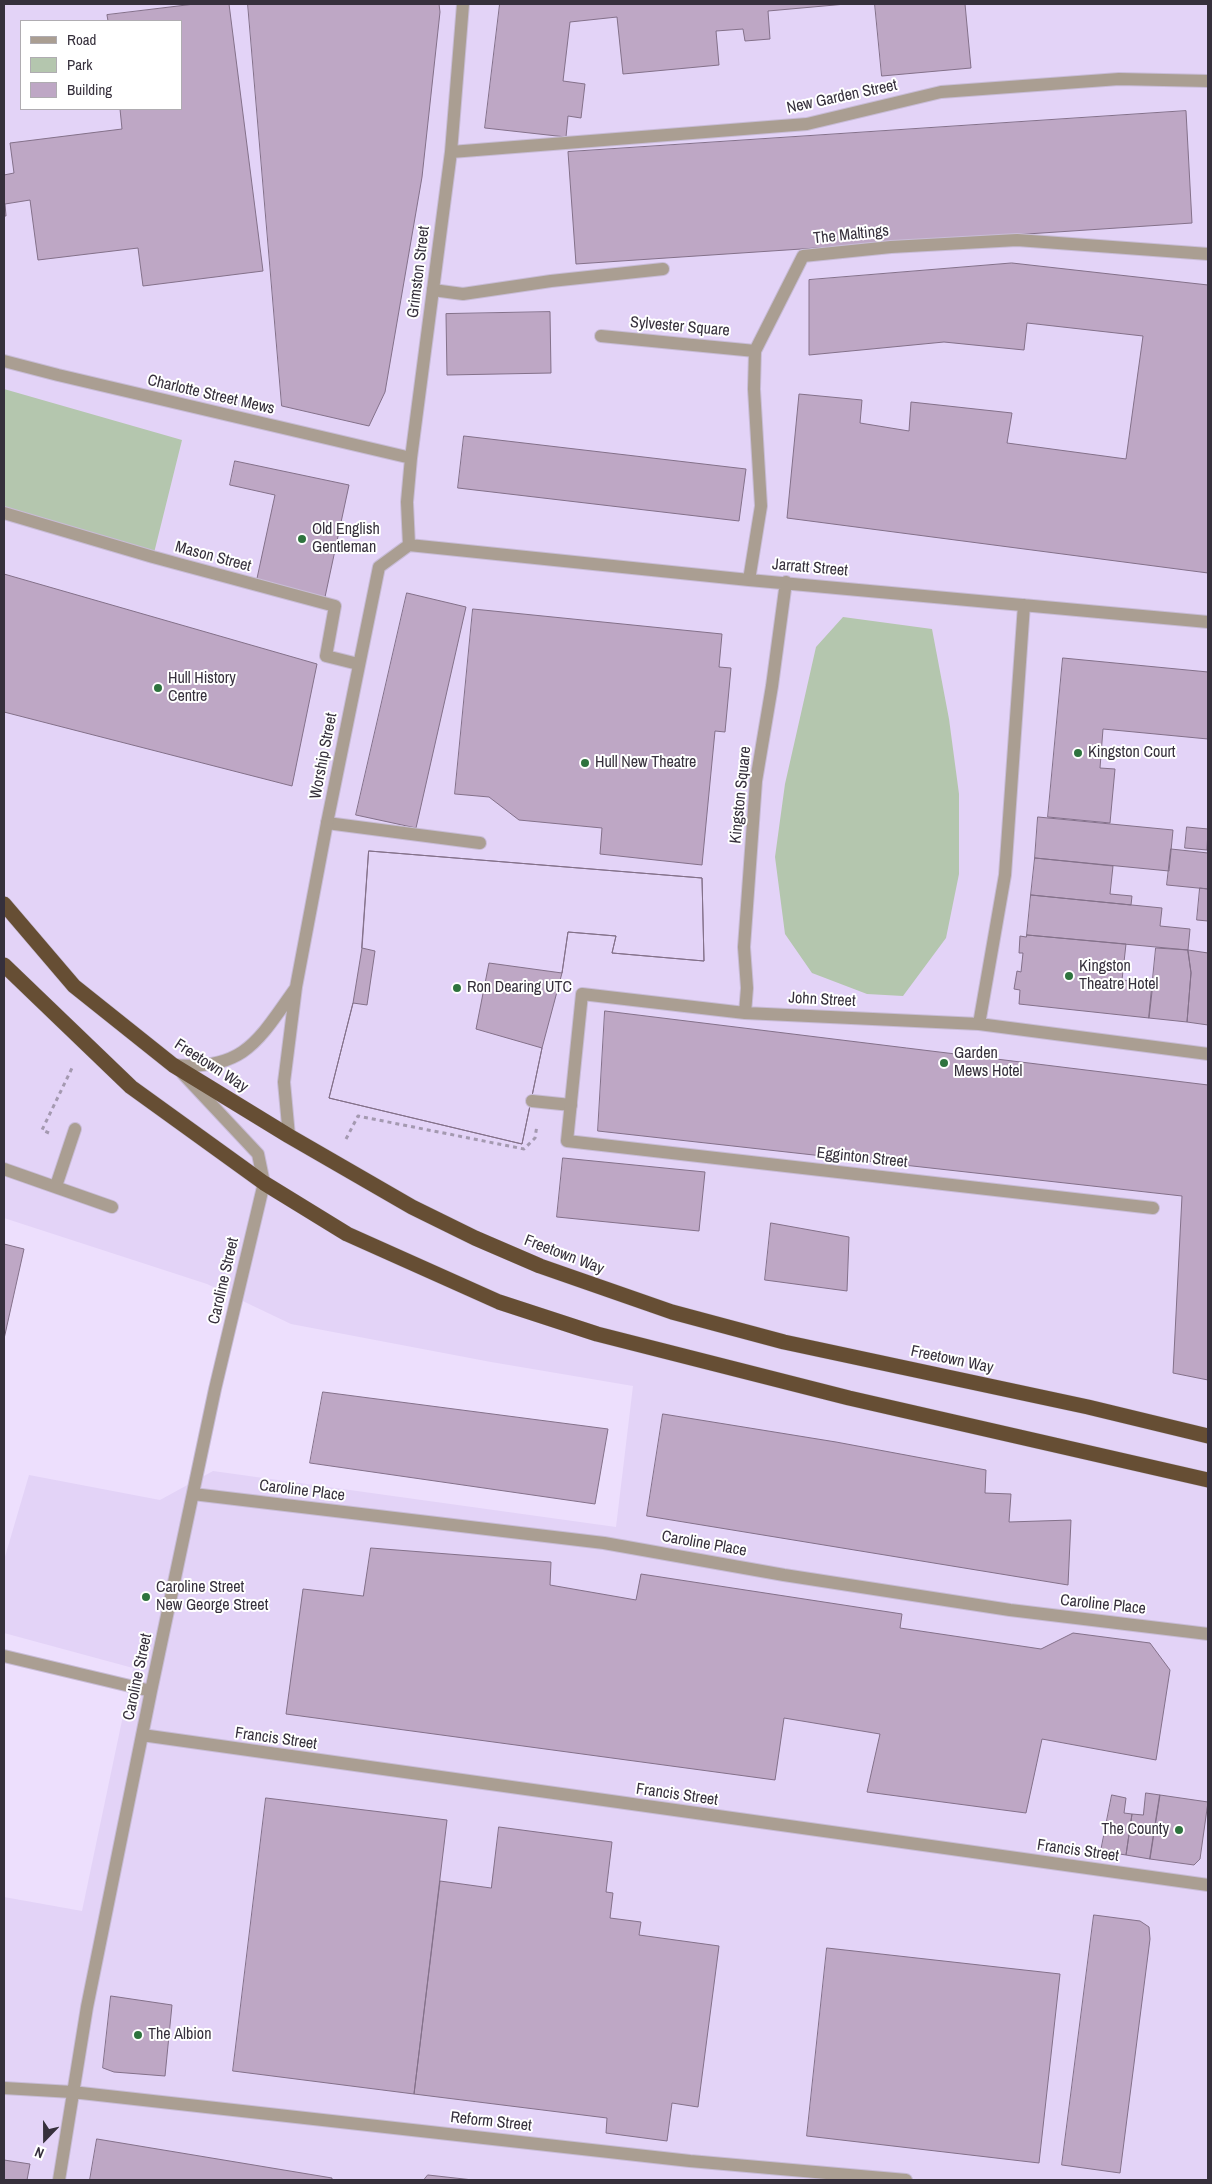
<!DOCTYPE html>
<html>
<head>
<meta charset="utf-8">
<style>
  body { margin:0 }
  #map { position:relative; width:1212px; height:2184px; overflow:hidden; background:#eddffd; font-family:"Archivo Narrow",sans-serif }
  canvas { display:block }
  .frame { position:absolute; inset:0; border:5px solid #36303c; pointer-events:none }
  .legend { position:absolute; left:20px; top:20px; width:162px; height:90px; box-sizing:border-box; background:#fff; border:1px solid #afacb1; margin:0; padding:6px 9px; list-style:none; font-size:15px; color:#36303c }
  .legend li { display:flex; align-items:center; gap:10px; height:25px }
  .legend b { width:25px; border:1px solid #afacb1 }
  .north { position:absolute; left:20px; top:2114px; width:50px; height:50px; -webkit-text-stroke:4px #fff; paint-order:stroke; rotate:202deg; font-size:14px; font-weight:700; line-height:20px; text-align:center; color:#36303c }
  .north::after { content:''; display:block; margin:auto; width:18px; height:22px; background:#36303c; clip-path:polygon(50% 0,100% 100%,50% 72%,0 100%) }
</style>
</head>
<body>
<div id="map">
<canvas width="1212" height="2184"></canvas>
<div class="frame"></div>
<ul class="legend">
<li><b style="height:6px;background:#aa9e92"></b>Road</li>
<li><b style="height:14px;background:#b4c6ae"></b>Park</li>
<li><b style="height:14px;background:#bea7c5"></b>Building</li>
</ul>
<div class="north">N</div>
</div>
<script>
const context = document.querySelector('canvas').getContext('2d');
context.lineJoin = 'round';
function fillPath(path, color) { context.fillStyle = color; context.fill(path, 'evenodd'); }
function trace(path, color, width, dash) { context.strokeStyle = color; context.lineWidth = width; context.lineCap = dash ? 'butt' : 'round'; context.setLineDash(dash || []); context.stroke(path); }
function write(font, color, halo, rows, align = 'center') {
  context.font = font + ' "Archivo Narrow",sans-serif'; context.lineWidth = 4; context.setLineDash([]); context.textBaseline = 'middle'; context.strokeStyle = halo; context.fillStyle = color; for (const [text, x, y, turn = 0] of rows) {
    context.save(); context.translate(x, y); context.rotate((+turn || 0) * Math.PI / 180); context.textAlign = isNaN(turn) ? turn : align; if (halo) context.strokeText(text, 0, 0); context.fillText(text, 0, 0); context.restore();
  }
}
const built = new Path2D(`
  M4 4H1208V2180H4V1897L82 1911 133 1668 4 1633V1560L29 1475 160 1500 213 1471 616 1527 633 1386 491 1362 291 1324 207 1284 4 1218ZM21 21H181V109H21Z`);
const green = new Path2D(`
  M4 389 182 440 153 557 4 513Z
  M843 617 932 629 949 719 959 794V874L946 938 903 996 867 994 812 973 785 934 775 857 785 784 816 647Z`);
const building = new Path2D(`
  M195 4H229L263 271 143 286 138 248 38 260 30 200 5 204 6 216H4V175L14 173 10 143 122 129 120 109H181V21H108L107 15Z
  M248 4H439L440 12 422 177 385 392 369 426 282 406Z
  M500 4H846L768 11 770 39 745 41 743 29 716 31 719 65 623 74 617 17 570 22 563 81 585 84 581 118 568 116 566 137 485 128Z
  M875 4H965L971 68 882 76Z
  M1186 111 1192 223 576 264 568 152Z
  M1012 263 1208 285V573L787 518 799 394 862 400 860 423 909 431 911 402 1012 413 1007 443 1126 459 1143 336 1027 323 1024 350 944 342 809 355V280Z
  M550 312 551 373 447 375 446 314Z
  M464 436 746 469 739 521 458 488Z
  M235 461 349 485 325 597 256 583 275 495 230 485Z
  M4 574 317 664 292 786 4 712Z
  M407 593 466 607 416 828 356 815Z
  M473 609 722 634 719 667 731 668 725 732 715 731 702 865 600 854 602 828 519 820 489 797 455 794Z
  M1063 658 1208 672V739L1103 729 1100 768 1115 769 1110 823 1048 817Z
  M1038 817 1173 830 1169 871 1035 858Z
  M1187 827 1208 829 1207 850 1185 848Z
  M1171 849 1208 853V889L1167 885Z
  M369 851 702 878 704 961 612 953 616 936 568 932 562 973 542 1048 522 1144 329 1098 353 1003 362 948Z
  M369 851 702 878 704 961 612 953 616 936 568 932 562 973 489 963 476 1029 542 1048 522 1144 329 1098 353 1003 367 1005 375 951 362 948Z
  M1035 858 1113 866 1110 894 1132 896 1131 905 1031 895Z
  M1200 888 1208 889V921L1197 920Z
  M1031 895 1162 908 1160 926 1190 929 1188 950 1027 935Z
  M1027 935 1126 944 1122 980 1153 983 1149 1018 1019 1004 1020 990 1014 989 1017 971 1021 972 1023 953H1019L1020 936 1026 937Z
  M1156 948 1188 950 1191 973 1187 1022 1149 1018Z
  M1188 950 1208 953V1025L1187 1022 1191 973Z
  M605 1011 1208 1085V1380L1173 1373 1182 1196 598 1131Z
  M563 1158 705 1172 699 1231 557 1217Z
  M771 1223 849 1237 847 1291 765 1280Z
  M4 1244 24 1249 4 1339Z
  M323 1392 608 1429 595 1504 310 1463Z
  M663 1414 836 1442 986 1470 985 1493 1011 1494 1009 1522 1071 1520 1068 1585 647 1516Z
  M371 1548 551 1562 550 1585 636 1600 641 1574 902 1614 900 1628 1041 1649 1073 1633 1150 1643 1170 1670 1156 1760 1042 1739 1026 1813 867 1792 880 1734 784 1718 775 1780 286 1714 303 1589 363 1596Z
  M1146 1793 1160 1795 1150 1859 1126 1855 1132 1814 1143 1815Z
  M1112 1795 1126 1798 1124 1813 1132 1814 1126 1855 1101 1851Z
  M1160 1795 1208 1802 1200 1859 1194 1865 1150 1859Z
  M266 1798 447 1820 414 2094 233 2071Z
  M499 1827 612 1842 606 1892 613 1893 610 1918 641 1922 639 1935 719 1946 698 2107 672 2103 667 2141 606 2133 607 2118 414 2094 440 1881 491 1888Z
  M1094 1915 1140 1921 1149 1927 1150 1939 1120 2173 1062 2165Z
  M827 1948 1060 1974 1039 2163 807 2136Z
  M111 1996 172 2005 165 2076 114 2072 103 2068Z
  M97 2139 332 2178V2180H90Z
  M4 2160 30 2164 27 2180H4Z
  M428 2175 473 2180H424Z`);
const path = new Path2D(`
  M49 1133 42 1130 73 1066
  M346 1139 358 1116 524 1149 535 1138 537 1125`);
const lane = new Path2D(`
  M433 290 463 294 551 281 663 269
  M601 336 755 351
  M327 823 480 843
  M532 1101 571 1105`);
const street = new Path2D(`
  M451 152 807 124 941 92 1119 79 1208 81
  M4 361 58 375 411 458
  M4 513 153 557 335 606 326 656 358 664
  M409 545 749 580 1208 622
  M409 545 407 502 411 458 451 152 463 4
  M749 580 761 506 754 389 755 351 803 256 891 247 1017 240 1208 254
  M745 1013 747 988 744 947 756 781 772 686 786 582
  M979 1024 1005 875 1024 605
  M173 1065C244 1071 258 1041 295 989
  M289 1136 284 1082 296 987 327 823 379 567 409 545
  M4 1169 112 1207
  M56 1186 75 1129
  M1153 1208 567 1141 582 994 745 1013 979 1024 1208 1054
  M193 1494 604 1543 784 1575 1010 1610 1208 1634
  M4 1656 151 1691
  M142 1735 1208 1885
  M4 2088 72 2092 690 2161 906 2180
  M59 2180 87 2007 151 1691 215 1389 264 1183 258 1154 183 1074`);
const highway = new Path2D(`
  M4 904 74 986 173 1065 289 1136 412 1207 475 1238 540 1266 672 1312 784 1342 1088 1407 1208 1436
  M4 965 131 1087 264 1183 347 1234 499 1302 597 1334 849 1398 1208 1480`);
const markers = [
  [302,539,5,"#2e733e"],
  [158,688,5,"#2e733e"],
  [1078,753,5,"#2e733e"],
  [585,763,5,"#2e733e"],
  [1069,976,5,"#2e733e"],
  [457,988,5,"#2e733e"],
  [944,1063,5,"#2e733e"],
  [146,1597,5,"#2e733e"],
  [1179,1830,5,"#2e733e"],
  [138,2035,5,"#2e733e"]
];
const streetNames = [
  ["New Garden Street",842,97,-12],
  ["The Maltings",851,235,-6],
  ["Grimston Street",419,272,-83],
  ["Sylvester Square",680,327,5],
  ["Charlotte Street Mews",211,395,13],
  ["Mason Street",213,557,15],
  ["Jarratt Street",810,568,5],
  ["Worship Street",324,756,-79],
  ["Kingston Square",741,795,-84],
  ["John Street",822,1000,3],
  ["Freetown Way",211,1066,33],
  ["Egginton Street",862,1158,6],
  ["Freetown Way",564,1255,21],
  ["Caroline Street",224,1281,-77],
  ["Freetown Way",952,1360,12],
  ["Caroline Place",302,1491,7],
  ["Caroline Place",704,1544,10],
  ["Caroline Place",1103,1605,6],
  ["Caroline Street",138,1677,-78],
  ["Francis Street",276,1739,8],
  ["Francis Street",677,1795,8],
  ["Francis Street",1078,1851,8],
  ["Reform Street",491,2122,6]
];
const poiNames = [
  ["Old English",312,530],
  ["Gentleman",312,548],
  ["Hull History",168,679],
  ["Centre",168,697],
  ["Kingston Court",1088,753],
  ["Hull New Theatre",595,763],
  ["Kingston",1079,967],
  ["Theatre Hotel",1079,985],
  ["Ron Dearing UTC",467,988],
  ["Garden",954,1054],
  ["Mews Hotel",954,1072],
  ["Caroline Street",156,1588],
  ["New George Street",156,1606],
  ["The County",1169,1830,"right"],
  ["The Albion",148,2035]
];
fillPath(built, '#e3d3f7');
fillPath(green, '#b4c6ae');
fillPath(building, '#bea7c5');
trace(building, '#84718a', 1);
trace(lane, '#c8bcd6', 14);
trace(street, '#c8bcd6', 14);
trace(highway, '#c8bcd6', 16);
trace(path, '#a499b0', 3, [4, 4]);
trace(lane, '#aa9e92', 12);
trace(street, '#aa9e92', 12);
trace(highway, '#664e34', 15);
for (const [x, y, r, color] of markers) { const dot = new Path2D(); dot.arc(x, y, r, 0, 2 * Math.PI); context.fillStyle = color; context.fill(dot); trace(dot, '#fff', 2); }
write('16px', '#36303c', '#fff', streetNames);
write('16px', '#36303c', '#fff', poiNames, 'left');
</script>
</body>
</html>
